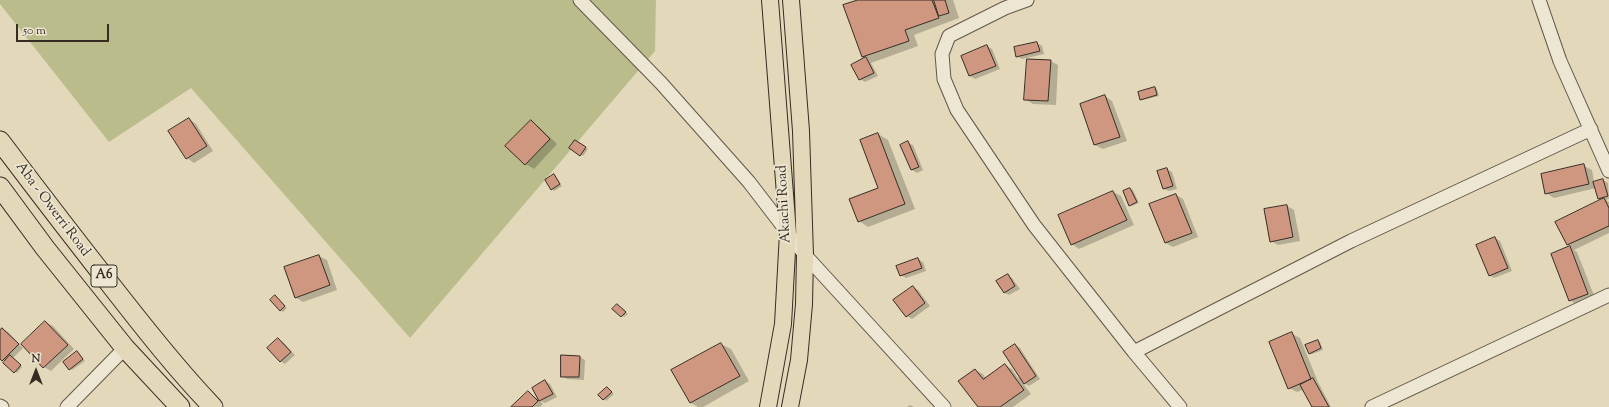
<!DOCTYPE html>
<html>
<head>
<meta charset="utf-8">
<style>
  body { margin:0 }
  #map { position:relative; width:1609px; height:407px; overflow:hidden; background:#e3d8ba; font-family:"Sorts Mill Goudy",serif }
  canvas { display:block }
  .north { position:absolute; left:16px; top:351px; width:40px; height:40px; -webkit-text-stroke:3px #ede6d2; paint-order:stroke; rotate:0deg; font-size:11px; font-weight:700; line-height:16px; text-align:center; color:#372c24 }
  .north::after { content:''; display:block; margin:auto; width:14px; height:18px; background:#372c24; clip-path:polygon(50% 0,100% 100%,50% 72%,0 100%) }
  .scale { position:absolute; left:16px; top:24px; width:93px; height:18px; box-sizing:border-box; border:2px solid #372c24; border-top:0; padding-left:5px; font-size:12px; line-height:14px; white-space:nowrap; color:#372c24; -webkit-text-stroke:3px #ede6d2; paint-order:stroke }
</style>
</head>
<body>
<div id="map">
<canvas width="1609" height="407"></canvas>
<div class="north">N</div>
<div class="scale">50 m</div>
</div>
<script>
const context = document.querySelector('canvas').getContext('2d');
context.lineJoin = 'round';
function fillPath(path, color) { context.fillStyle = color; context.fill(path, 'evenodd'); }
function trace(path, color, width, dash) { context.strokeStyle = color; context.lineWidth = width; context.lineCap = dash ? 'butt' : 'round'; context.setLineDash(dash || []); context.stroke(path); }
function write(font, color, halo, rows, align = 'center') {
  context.font = font + ' "Sorts Mill Goudy",serif'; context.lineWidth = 3.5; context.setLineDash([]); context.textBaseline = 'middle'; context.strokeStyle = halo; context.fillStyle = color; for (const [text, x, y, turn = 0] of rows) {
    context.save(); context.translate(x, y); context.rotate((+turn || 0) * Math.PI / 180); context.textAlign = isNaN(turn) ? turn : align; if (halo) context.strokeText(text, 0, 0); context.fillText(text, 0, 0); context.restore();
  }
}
const green = new Path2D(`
  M0 0H656L655 51 410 338 191 88 109 142 0 4Z`);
const shadow = new Path2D(`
  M856 0H953L959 18 914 35 918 46 871 63 878 76 865 82 860 79 866 58 863 57 858 1Z
  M1037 43 1042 46 1044 54 1022 59 1017 56 1015 48Z
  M987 46 992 49 1000 69 975 79 970 76 962 56Z
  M1050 61 1058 65 1056 105 1033 104 1025 99Z
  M1154 88 1157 89 1159 96 1143 100 1141 99Z
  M1105 96 1112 101 1127 141 1103 149 1095 145 1081 105Z
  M189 119 196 124 213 151 194 163 187 158Z
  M531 121 538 126 557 144 534 169 526 164 507 146Z
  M878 134 888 140 915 209 868 227 859 221 880 189Z
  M576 141 588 149 583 156 571 148Z
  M908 143 913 145 923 170 917 173 912 170Z
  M1584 166 1592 170 1594 182 1603 180 1608 183 1609 199 1606 200 1609 202V233L1574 250 1577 252 1595 298 1577 305 1570 300 1552 254 1571 247 1568 245 1557 222 1602 200 1598 198 1596 188 1554 198 1546 193Z
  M1167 169 1172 172 1177 189 1169 191 1164 189Z
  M554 175 562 186 554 191 546 180Z
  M1130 189 1133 190 1139 203 1132 206 1130 205 1124 192Z
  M1113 192 1121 196 1134 225 1079 249 1072 244 1059 216Z
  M1176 195 1183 199 1198 237 1173 247 1166 243Z
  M1287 206 1294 210 1300 241 1278 245 1271 241Z
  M1495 238 1500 241 1512 271 1494 278 1489 275Z
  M319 256 327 260 337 290 303 302 295 297Z
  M918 259 923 262 926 271 906 278 901 275Z
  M1008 275 1012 278 1020 289 1009 295 1005 293Z
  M913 287 918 290 930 306 912 319 907 316 895 301Z
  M277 298 287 308 283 312 280 310Z
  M619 306 628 314 624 317 613 309Z
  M45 322 53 326 74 349 51 371 44 367Z
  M3 329 8 332 23 348 13 358 22 367 17 373 0 357V332Z
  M1292 334 1300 338 1318 382 1331 407H1313L1303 390 1297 392 1289 388Z
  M278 339 283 342 295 355 285 364 280 361Z
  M1318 341 1320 342 1323 350 1312 354 1309 353Z
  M721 344 731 349 749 381 703 407H698L691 403 673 371Z
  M1015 345 1020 348 1040 379 1029 386 1022 382 1031 394 1013 407H979L975 370 983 374 986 379 1005 365 1012 369 1018 378 1020 377Z
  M77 353 85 361 72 370 70 369Z
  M580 357 585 360 584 380 567 379 562 376Z
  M545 381 550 384 557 397 545 403 540 401 543 404 540 407H512L528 392 539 400Z
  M608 388 614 394 606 401 600 395Z
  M910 405 914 407H907Z`);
const building = new Path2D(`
  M858 0H932L939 18 905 30 909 41 862 57 843 5Z
  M934 0H945L949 13 939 16Z
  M1037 42 1040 51 1016 57 1014 47Z
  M987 45 996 66 969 76 961 56Z
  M866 57 874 73 859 80 851 65Z
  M1027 59 1051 60 1048 101 1024 100Z
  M1155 87 1157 95 1140 100 1138 92Z
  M1105 95 1120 137 1094 145 1080 104Z
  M189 118 207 146 186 159 168 131Z
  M531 120 550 139 525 165 505 146Z
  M878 133 905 204 858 222 849 199 878 188 860 140Z
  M575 140 586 147 580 156 569 148Z
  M908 141 919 167 911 170 900 145Z
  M1584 164 1589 184 1545 194 1541 174Z
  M1167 168 1173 186 1163 189 1157 171Z
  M554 174 560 184 551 190 545 180Z
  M1603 179 1608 196 1598 199 1593 182Z
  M1130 188 1137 202 1129 206 1123 191Z
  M1113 191 1127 220 1071 245 1058 215Z
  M1176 194 1192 233 1165 243 1149 204Z
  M1604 198 1609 208V226L1567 245 1555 222Z
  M1287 205 1293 237 1270 242 1264 209Z
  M1495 237 1508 268 1489 276 1476 245Z
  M1570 246 1588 294 1569 301 1551 254Z
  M319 255 330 285 295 298 284 267Z
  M918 258 922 268 900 276 896 266Z
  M1008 274 1015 286 1004 293 996 281Z
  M913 286 925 303 906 317 893 300Z
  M275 295 285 306 280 311 270 300Z
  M617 304 626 312 621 317 612 309Z
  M45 321 68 345 43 368 21 344Z
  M2 328 19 344 2 361 0 359V331Z
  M1292 332 1311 379 1288 389 1269 342Z
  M278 338 291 352 280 362 267 348Z
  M1318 340 1321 348 1309 354 1305 345Z
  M721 343 740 376 690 403 671 370Z
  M1015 344 1036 376 1024 384 1003 352Z
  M77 351 83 359 69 370 63 362Z
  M10 355 21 365 14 373 3 363Z
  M561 355 580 356 579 377H561Z
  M1005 364 1024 390 1000 407H978L958 381 975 369 983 379Z
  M1313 378 1329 407H1312L1300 385Z
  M545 380 553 394 539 401 532 388Z
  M607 387 612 392 603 400 598 395Z
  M528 391 538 401 532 407H511Z`);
const minor = new Path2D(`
  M580 0 661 83 749 182 805 255 944 407
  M1027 0 1005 8 949 36 942 54 944 79 957 110 1034 225 1134 352 1180 407
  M1539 0 1560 61 1609 171
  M1134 352 1351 241 1591 129
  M0 406 2 407
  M67 407 125 348
  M1372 407 1609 295`);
const major = new Path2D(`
  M768 407 783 324 788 233 770 0
  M790 407 799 360 804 304 805 255 801 131 791 0`);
const highway = new Path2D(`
  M0 141C40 194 80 246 121 298 150 335 180 373 213 407
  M0 187 45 248 125 348 180 407`);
const shields = [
  [104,276,26]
];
const shieldNames = [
  ["A6",104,276]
];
const streetNames = [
  ["Akachi Road",785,204,-93],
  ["Aba - Owerri Road",52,210,53]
];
fillPath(green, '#babd8b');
fillPath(shadow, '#0003');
fillPath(building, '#cf9680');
trace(building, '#372c24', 1);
trace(minor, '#62574a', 15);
trace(major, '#372c24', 18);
trace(highway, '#372c24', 21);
trace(minor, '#ede6d2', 13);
trace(major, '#e3d8ba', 16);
trace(highway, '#e3d8ba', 19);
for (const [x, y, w] of shields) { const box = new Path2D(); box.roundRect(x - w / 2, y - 11, w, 22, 3); context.fillStyle = '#ede6d2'; context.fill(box); trace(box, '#372c24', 1); }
write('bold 13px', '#372c24', null, shieldNames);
write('14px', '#372c24', '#ede6d2', streetNames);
</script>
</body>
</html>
